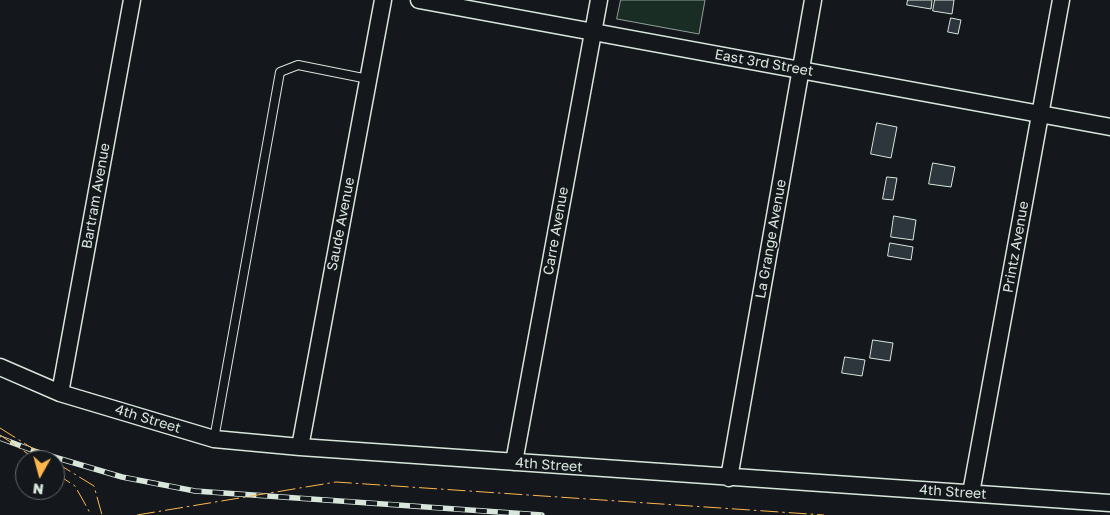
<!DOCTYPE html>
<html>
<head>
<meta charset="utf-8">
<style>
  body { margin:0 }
  #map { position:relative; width:1110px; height:515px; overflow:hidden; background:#14181c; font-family:"Golos Text",sans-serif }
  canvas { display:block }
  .north { position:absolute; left:15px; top:450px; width:50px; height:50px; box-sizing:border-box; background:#14181c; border:1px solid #626a69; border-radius:50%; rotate:187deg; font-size:14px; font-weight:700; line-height:20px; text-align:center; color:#d8e6dc }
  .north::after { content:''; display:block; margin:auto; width:18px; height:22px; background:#ffb74d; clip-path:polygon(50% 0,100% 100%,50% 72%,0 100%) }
</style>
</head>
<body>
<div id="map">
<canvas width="1110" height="515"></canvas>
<div class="north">N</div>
</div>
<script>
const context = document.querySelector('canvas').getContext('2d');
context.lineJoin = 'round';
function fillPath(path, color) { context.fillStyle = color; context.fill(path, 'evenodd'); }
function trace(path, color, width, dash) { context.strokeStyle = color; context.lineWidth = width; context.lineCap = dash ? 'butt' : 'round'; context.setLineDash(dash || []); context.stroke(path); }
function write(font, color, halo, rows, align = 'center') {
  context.font = font + ' "Golos Text",sans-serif'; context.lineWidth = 4; context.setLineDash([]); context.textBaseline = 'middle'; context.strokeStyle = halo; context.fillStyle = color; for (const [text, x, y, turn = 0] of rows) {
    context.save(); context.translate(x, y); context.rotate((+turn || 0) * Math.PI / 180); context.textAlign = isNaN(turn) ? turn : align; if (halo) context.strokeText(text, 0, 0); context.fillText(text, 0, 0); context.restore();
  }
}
const green = new Path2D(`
  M621 0H705L699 34 617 19Z`);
const building = new Path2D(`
  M908 0H932L931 9 907 5Z
  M935 0H954L952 14 933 11Z
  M951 18 961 20 958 34 948 32Z
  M877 123 897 127 891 158 871 154Z
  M933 163 955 167 951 187 929 184Z
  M887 177 897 178 893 200 883 199Z
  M894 216 916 220 913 240 891 237Z
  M890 243 913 247 911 260 888 256Z
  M873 340 893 343 890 361 870 358Z
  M845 357 865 360 862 376 842 373Z`);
const lane = new Path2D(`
  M214 439 280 72 298 65 368 79`);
const street = new Path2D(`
  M419 0 1110 127
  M0 367 60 393 214 439 300 447 1110 503
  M60 393 132 0
  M300 447 383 0
  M514 462 599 0
  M729 478 813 0
  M971 493 1061 0`);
const rail = new Path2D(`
  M0 438 37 452 122 477 195 491 542 515`);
const power = new Path2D(`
  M0 428 51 460
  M0 435 37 460
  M55 462 94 486 102 515
  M55 473 75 486 89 511 90 515
  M137 515 336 482 824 515`);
const streetNames = [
  ["East 3rd Street",764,63,10],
  ["Bartram Avenue",96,196,-80],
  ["Saude Avenue",341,224,-79],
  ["Carre Avenue",556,231,-80],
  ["La Grange Avenue",771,239,-80],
  ["Printz Avenue",1016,247,-80],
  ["4th Street",148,419,17],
  ["4th Street",549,465,4],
  ["4th Street",953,492,4]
];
fillPath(green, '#1a2d24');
trace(green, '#939e99', 1);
fillPath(building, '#2c363c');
trace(building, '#d8e6dc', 1);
trace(lane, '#d8e6dc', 10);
trace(street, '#d8e6dc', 19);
trace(lane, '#14181c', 8);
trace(street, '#14181c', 16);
trace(rail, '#d8e6dc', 5.5);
trace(rail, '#14181c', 4, [11]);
trace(power, '#ffb74d', 1, [18, 4, 2.5, 4]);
write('14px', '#d8e6dc', '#14181c', streetNames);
</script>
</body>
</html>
